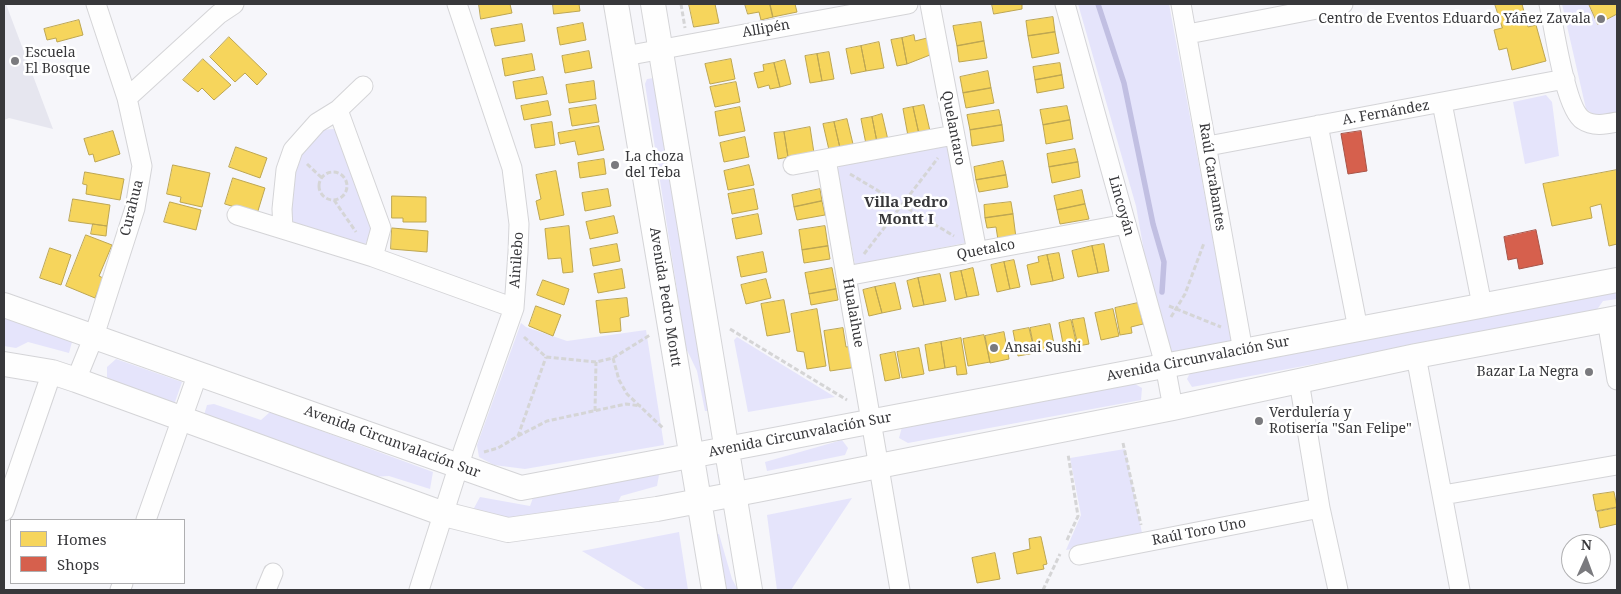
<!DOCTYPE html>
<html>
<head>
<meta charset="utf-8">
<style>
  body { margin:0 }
  #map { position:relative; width:1621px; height:594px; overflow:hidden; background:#f6f6fa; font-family:"Noto Serif",serif }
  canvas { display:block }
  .frame { position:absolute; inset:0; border:5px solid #38383b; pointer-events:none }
  .legend { position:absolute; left:10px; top:519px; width:175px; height:65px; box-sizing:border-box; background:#fff; border:1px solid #afafb1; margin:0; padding:6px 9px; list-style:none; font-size:15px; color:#38383b }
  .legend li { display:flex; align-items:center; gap:10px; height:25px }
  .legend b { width:25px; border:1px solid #afafb1 }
  .north { position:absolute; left:1561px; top:534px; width:50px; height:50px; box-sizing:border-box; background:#fff; border:1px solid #afafb1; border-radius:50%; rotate:2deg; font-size:14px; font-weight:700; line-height:20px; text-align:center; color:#38383b }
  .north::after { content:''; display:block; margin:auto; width:18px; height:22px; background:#7a7a7e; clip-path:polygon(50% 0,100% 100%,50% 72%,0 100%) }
</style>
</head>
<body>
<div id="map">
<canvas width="1621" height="594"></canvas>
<div class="frame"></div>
<ul class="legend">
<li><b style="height:14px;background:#f6d55c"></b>Homes</li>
<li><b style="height:14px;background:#d6604d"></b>Shops</li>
</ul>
<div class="north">N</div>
</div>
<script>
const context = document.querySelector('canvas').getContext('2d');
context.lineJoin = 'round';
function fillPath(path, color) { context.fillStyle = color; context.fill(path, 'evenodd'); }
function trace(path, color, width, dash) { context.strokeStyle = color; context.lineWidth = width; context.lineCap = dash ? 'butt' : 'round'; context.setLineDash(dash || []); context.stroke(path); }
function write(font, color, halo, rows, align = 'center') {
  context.font = font + ' "Noto Serif",serif'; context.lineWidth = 5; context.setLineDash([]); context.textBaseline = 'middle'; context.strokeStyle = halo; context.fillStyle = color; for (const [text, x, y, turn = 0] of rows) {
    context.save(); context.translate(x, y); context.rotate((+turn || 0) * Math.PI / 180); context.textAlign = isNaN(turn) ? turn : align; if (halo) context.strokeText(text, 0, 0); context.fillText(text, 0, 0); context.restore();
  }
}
const built = new Path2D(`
  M4 4H6L53 129 9 118 4 120Z`);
const green = new Path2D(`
  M1078 4H1169L1232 342 1168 355 1145 257 1136 206Z
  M1562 4H1617V112L1596 116 1586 109Z
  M654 78 711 411H705L697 371 686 348 645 84 647 79Z
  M1546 95 1552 102 1559 156 1525 164 1513 102Z
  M334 129 344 135 373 228 364 247 292 224 290 191 295 161 320 130Z
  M946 141 965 243 855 265 837 170 842 162Z
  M1617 292V299L1603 301 1596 311 1192 387 1187 379 1191 371Z
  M4 317 72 342 69 353 28 342 16 348 4 346Z
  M521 323 526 327 567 341 646 330 664 445 525 469 494 465 479 457 477 445Z
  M737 337 835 397 748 412 734 340Z
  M116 359 182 382 174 405 111 383 107 377V367Z
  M1135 384 1142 388 1141 400 908 443 899 438 902 427Z
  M214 404 261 420 270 412 433 472 430 489 389 476 370 477 204 415 207 405Z
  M842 440 848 448 845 455 767 471 765 462Z
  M1125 449 1143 538 1066 550 1081 515 1070 458Z
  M652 468 659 475 657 486 621 496 617 504 522 522 477 513 474 508 480 497 530 506 534 495Z
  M852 498 791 590H777L767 515Z
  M679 532 688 590H647L582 551Z
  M719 534 732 579 738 590H724L712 535Z`);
const homes = new Path2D(`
  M479 4H510L512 13 481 19Z
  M553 4H579L580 11 554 14Z
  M689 4H715L719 23 694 27Z
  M745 4H770L773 17 761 20 759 12 748 14Z
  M770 4H795L797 12 773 17Z
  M992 4H1022V9L994 14Z
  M1495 4H1522L1528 27 1536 25 1546 61 1512 70 1507 48 1499 50 1494 30 1502 28Z
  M1589 4H1617V14L1598 24Z
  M1053 17 1055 32 1028 36 1026 21Z
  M79 20 83 35 57 42 56 38 47 40 44 29Z
  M981 22 984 41 957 46 953 26Z
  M583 23 586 40 560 45 557 28Z
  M522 24 525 41 495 46 491 29Z
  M1055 32 1059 53 1032 58 1028 36Z
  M914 35 915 41 927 38 930 55 907 64 902 38Z
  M229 37 267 74 257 85 245 73 235 82 210 57Z
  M902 38 907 64 897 66 891 40Z
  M984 41 987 58 959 62 957 46Z
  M879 42 884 68 866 71 861 46Z
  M861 46 866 71 851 74 846 49Z
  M589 51 592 68 565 73 562 56Z
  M829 52 834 79 822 81 817 54Z
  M532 54 535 70 505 76 502 59Z
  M817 54 822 81 810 83 805 56Z
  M203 59 231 85 214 100 202 88 198 92 183 80Z
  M731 59 735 79 710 84 705 64Z
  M785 60 791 84 780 87 774 63Z
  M774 63 780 87 770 89 769 85 758 88 754 73 764 71 763 65Z
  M1060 63 1062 75 1035 80 1033 67Z
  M988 71 991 88 963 93 960 77Z
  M1062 75 1064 88 1037 93 1035 80Z
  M543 77 547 94 516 99 513 82Z
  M594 81 596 99 569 103 566 85Z
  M736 82 740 102 715 107 710 87Z
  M991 88 994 103 966 108 963 93Z
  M548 101 551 115 524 120 521 106Z
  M596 105 599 122 572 126 569 109Z
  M924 105 930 131 919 134 913 107Z
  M1067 106 1070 120 1043 125 1040 110Z
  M740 107 745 131 719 136 715 112Z
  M913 107 919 134 908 136 903 109Z
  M999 110 1002 125 970 130 967 115Z
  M882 114 888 140 877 142 872 117Z
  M872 117 877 142 866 144 861 119Z
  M847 119 853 144 840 148 834 122Z
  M1070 120 1073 139 1046 144 1043 125Z
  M552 122 555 145 535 148 531 125Z
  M834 122 840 148 829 150 823 124Z
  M1002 125 1004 141 972 146 970 130Z
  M599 126 604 150 578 155 575 141 560 144 558 133Z
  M810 127 814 153 788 157 784 132Z
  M113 131 120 154 95 162 93 154 89 155 84 139Z
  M784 132 788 157 778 159 774 133Z
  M745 137 749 157 724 162 720 143Z
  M236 147 267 158 260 178 229 167Z
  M1075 149 1078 162 1049 167 1047 154Z
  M604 159 606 174 580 178 578 163Z
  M1003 161 1006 175 976 180 974 167Z
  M1078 162 1080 177 1052 183 1049 167Z
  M173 165 210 173 202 207 180 202 181 197 167 194Z
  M749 165 754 185 728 190 724 171Z
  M1617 170V244L1609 246 1601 204 1590 207 1592 218 1552 226 1543 184Z
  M556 171 564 215 540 220 536 201 541 199 536 175Z
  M85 172 124 179 120 200 86 194 87 185 83 184Z
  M1006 175 1008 187 979 192 976 180Z
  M233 178 265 188 257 214 225 204Z
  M608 189 611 206 585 211 582 193Z
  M754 189 758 209 732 214 728 194Z
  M820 189 822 201 794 207 792 195Z
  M1082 190 1085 204 1057 210 1054 196Z
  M392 196 426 197V222H403V218H392Z
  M73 199 110 205 107 226 69 221Z
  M822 201 825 215 797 220 794 207Z
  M170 202 201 210 196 230 164 222Z
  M1011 202 1013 214 985 218 984 205Z
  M1085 204 1089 219 1060 224 1057 210Z
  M758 214 762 234 736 239 732 219Z
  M1013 214 1016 238 998 240 996 227 987 228 985 218Z
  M614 216 618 233 590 239 586 222Z
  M93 224 107 226 106 236 91 234Z
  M569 226 573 272 563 273 561 258 548 259 545 229Z
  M825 226 828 246 802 250 799 230Z
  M392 228 428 231 427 252 391 249Z
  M86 235 112 245 99 276 103 278 95 298 66 286Z
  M617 244 620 261 593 266 590 249Z
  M1104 244 1109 271 1098 273 1092 246Z
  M828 246 830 259 804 263 802 250Z
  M1092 246 1098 273 1078 277 1072 251Z
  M50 248 71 255 61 285 40 278Z
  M763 252 767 272 741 277 737 257Z
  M1059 253 1064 278 1053 281 1047 255Z
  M1047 255 1053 281 1031 285 1027 265 1039 262 1038 257Z
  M1014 260 1020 287 1010 289 1004 262Z
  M1004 262 1010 289 997 292 991 265Z
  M832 268 836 289 809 294 805 273Z
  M973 268 979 295 967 297 961 271Z
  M622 269 625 288 598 293 594 274Z
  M961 271 967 297 955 300 950 273Z
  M940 274 946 301 924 305 918 278Z
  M918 278 924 305 913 307 907 281Z
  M766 279 771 298 746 304 741 285Z
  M543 280 569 289 564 305 537 295Z
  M895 283 901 309 882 313 875 287Z
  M875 287 882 313 869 316 863 290Z
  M836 289 838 300 811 305 809 294Z
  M627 298 629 316 620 318 621 331 600 333 596 301Z
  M784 300 790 332 767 336 761 304Z
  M1138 303 1143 324 1131 327 1132 333 1120 335 1115 308Z
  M536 306 561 315 553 336 529 326Z
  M817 309 826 366 807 369 804 352 797 351 791 314Z
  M1113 309 1119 336 1101 340 1095 313Z
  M1084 318 1089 344 1078 346 1072 320Z
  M1071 320 1077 346 1064 349 1059 323Z
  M1050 324 1055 349 1035 353 1030 328Z
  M843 328 846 347 853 346 857 367 830 371 824 331Z
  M1029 328 1035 353 1018 356 1013 331Z
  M1004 332 1009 359 990 363 985 336Z
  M984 335 990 362 968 366 963 339Z
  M961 338 967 374 957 375 956 366 945 368 941 342Z
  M941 342 945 368 929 371 925 345Z
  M919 348 924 374 902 378 897 352Z
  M895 352 900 378 885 381 880 355Z
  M1614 492 1617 507 1596 511 1593 495Z
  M1617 508V524L1600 528 1597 512Z
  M1041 537 1047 564 1043 565 1044 569 1017 574 1013 553 1030 549 1029 539Z
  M995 553 1000 579 977 583 972 558Z`);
const shops = new Path2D(`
  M1361 131 1367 171 1348 174 1341 134Z
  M1536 230 1543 264 1519 269 1517 258 1508 260 1504 237Z`);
const stream = new Path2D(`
  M1098 4 1124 83 1153 224 1164 262 1162 292`);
const path = new Path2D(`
  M681 4 685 28
  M307 164 322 178
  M319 186a14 14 0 1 1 28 0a14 14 0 1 1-28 0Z
  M850 174 954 236
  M334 200 356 232
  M864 254 938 158
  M1169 306 1221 327
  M1171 317 1185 294 1204 243
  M730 329 847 400
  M524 337 546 357 596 362 613 358 650 335
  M613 358 619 380 627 394 664 429
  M595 411 596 362
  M518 436 547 421 626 404 641 406
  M1123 443 1141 525
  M484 452 498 448 518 436 546 357
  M1067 540 1078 516 1068 454
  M1043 590 1060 554`);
const minor = new Path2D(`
  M930 4 977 252
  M1065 4 1165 365 1173 408
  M1181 4 1243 351
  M1549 4C1554 27 1565 109 1583 120 1593 127 1607 124 1617 122
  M1188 34 1343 4
  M625 56 908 4
  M127 98 219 14 234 4
  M1442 103 1482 305
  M338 110 381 228 373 257
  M1318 125 1358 329
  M1208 146 1565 79
  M826 159 900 590
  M793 165 954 135
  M237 215 373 257 514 308
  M283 229 282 209 286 170 293 150 317 123 338 110 363 86
  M846 276 1126 224
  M1607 320 1617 380
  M1416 356 1460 590
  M76 380 94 336 135 208 142 166 127 98 96 4
  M1299 381 1320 508 1338 590
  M1443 495 1617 465
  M4 511 52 372
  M146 520 198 373
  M1079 555 1320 508
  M120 590 123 583
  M266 590 273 573
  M419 590 464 449 514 308 518 252 519 224 512 168 457 4`);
const major = new Path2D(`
  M616 4 714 590
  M653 4 750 590
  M4 305 521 488 1617 280
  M4 364 52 372 76 380 444 514 508 530 657 509 757 490 1173 408 1416 356 1617 318`);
const markers = [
  [1601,19,5,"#7a7a7e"],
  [15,61,5,"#7a7a7e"],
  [615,165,5,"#7a7a7e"],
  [994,348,5,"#7a7a7e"],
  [1589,372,5,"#7a7a7e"],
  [1259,421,5,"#7a7a7e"]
];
const poiNames = [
  ["Centro de Eventos Eduardo Yáñez Zavala",1591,19,"right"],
  ["Escuela",25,53],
  ["El Bosque",25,69],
  ["La choza",625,157],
  ["del Teba",625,173],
  ["Ansai Sushi",1004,348],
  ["Bazar La Negra",1579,372,"right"],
  ["Verdulería y",1269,413],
  ["Rotisería \"San Felipe\"",1269,429]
];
const streetNames = [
  ["Allipén",766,29,-10],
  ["A. Fernández",1386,113,-10],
  ["Quelantaro",953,128,79],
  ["Raúl Carabantes",1212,177,81],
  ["Lincoyán",1121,206,74],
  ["Curahua",132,208,-76],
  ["Quetalco",986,250,-11],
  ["Ainilebo",517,260,-86],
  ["Avenida Pedro Montt",665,297,81],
  ["Hualaihue",853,313,80],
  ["Avenida Circunvalación Sur",1198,359,-11],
  ["Avenida Circunvalación Sur",800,435,-11],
  ["Avenida Circunvalación Sur",392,442,20],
  ["Raúl Toro Uno",1199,532,-11]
];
const neighbourhoodNames = [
  ["Villa Pedro",906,203],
  ["Montt I",906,220]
];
fillPath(built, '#e6e6ef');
fillPath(green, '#e5e4fb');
fillPath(homes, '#f6d55c');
trace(homes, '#bda652', 1);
fillPath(shops, '#d6604d');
trace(shops, '#a75448', 1);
trace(stream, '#c1bfe2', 5.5);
trace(minor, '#d4d4d7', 21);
trace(major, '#d4d4d7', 26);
trace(path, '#d5d5d6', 3, [5, 2.5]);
trace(minor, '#fefefe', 19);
trace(major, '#fefefe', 24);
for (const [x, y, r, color] of markers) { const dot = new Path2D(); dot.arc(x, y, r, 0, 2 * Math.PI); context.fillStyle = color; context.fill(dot); trace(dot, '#fff', 2); }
write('14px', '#38383b', '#fff', poiNames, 'left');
write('14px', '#38383b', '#fff', streetNames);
write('bold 15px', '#38383b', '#fff', neighbourhoodNames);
</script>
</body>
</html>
